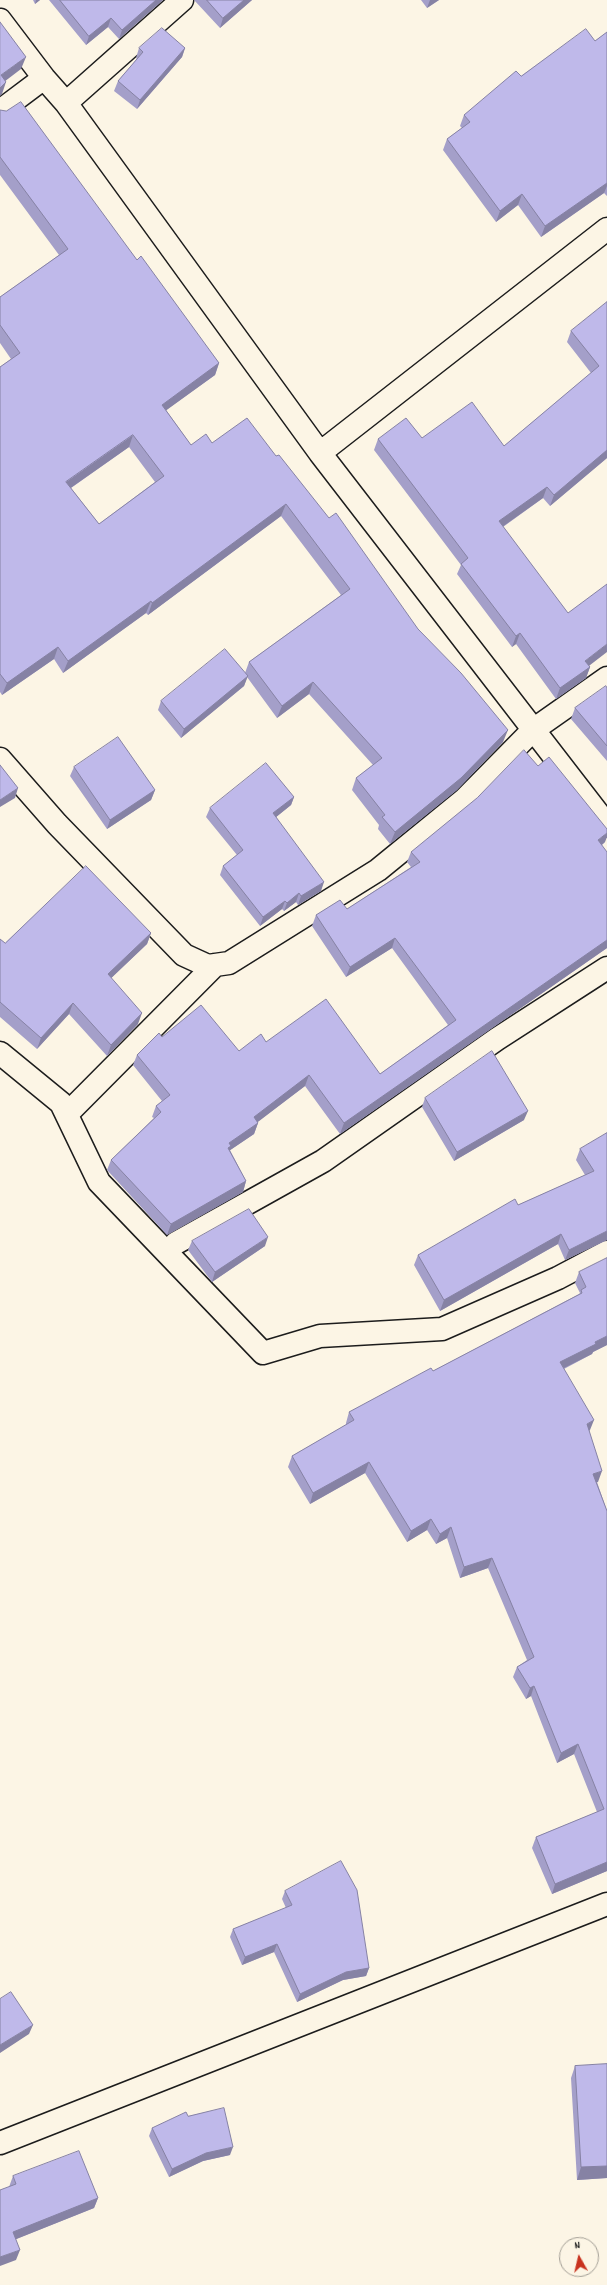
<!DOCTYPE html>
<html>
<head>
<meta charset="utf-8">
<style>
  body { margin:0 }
  #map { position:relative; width:607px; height:2285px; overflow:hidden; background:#fcf5e5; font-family:Dekko,sans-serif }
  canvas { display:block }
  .north { position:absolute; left:559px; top:2237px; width:40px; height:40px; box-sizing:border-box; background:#fcf5e5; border:1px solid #a29e95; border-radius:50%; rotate:352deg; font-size:11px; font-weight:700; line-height:16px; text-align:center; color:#1c1c1c }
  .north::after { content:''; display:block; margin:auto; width:14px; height:18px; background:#c8321e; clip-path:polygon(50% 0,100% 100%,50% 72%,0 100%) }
</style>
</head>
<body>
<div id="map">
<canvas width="607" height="2285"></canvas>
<div class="north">N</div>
</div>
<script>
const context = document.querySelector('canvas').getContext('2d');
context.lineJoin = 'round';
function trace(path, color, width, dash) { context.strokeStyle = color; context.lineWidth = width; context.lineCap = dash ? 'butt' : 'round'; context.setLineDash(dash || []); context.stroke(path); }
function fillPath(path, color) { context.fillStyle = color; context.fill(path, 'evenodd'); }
const minor = new Path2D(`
  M0 20 44 78 66 103 320 453 607 825
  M66 103 182 0
  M0 111 44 78
  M320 453 607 229
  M0 759 57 824 184 955 208 966 229 963 378 870 465 799 533 730 607 678
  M0 1053 61 1103 99 1182 263 1353 320 1336 442 1329 558 1278 607 1252
  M67 1114 215 965
  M176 1243 323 1161 497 1039 607 968
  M0 2143 607 1904`);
const wall = new Path2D(`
  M33 0H40L35 4Z
  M49 0H163L119 39 108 27 86 45Z
  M194 0H252L220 28Z
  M421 0H439L427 8Z
  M607 32V196L604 193 541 237 518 205 496 222 443 150 447 139 462 128 460 126 464 115 521 76 595 41Z
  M139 48H185L182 57 137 109 114 91 118 81 137 59 136 58Z
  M0 110 137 260 219 363 215 375 166 410 191 445 212 443 276 456 418 629 503 742 457 790 390 844 378 829 379 825 352 790 356 778 373 765 309 694 277 718 247 677 244 686 181 738 158 710 161 701 245 673 249 662 341 595 281 516 148 615 146 613 63 673 54 659 2 695 0 692V367L11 359 0 343V297L59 255 0 175ZM129 447 155 482 99 524 71 488Z
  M607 302V458L550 506 543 498 503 527 590 667 586 678 556 699 516 644 512 647 457 574 461 565 374 450 378 439 422 438 504 446 591 373 567 342 571 331Z
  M607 688V761L571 719 575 708Z
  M74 767 155 790 151 800 107 829 70 776Z
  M294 797 291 805 276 817 321 891 298 905 296 902 284 911 282 909 260 926 220 875 223 866 237 855 206 817 210 808Z
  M605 842 602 845 607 948 340 1134 305 1086 257 1122 258 1123 254 1134 230 1150 246 1181 243 1192 167 1235 107 1170 111 1160 154 1118 152 1117 156 1106 162 1101 133 1065 137 1055 162 1037 239 1051 266 1042 380 1074 448 1025 392 948 346 977 312 926 316 915 347 909 411 867 407 862 411 852Z
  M151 933 147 944 111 978 138 1024 107 1056 69 1014 37 1049 0 1017V939L5 943Z
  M425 1098 524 1120 454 1161 422 1107Z
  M607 1133V1240L565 1260 558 1244 440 1311 414 1265 418 1255 518 1205 585 1175 576 1160 580 1149Z
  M192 1241 265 1246 212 1282 188 1250Z
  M607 1258V1345L593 1352 592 1354 564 1369 590 1430 589 1431 598 1482H597L607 1511V1871L552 1894 532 1848 536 1837 597 1812 574 1754 557 1763 531 1696 526 1699 513 1677 517 1667 527 1660 488 1568 460 1578 447 1538 436 1544 427 1530 407 1542 365 1473 310 1504 288 1467 292 1456 346 1425V1423L349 1412 433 1371 579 1294 580 1293 575 1283 579 1272Z
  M285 1891 369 1968 366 1976 343 1980 297 2002 274 1952 242 1965 230 1937 233 1929 286 1908 282 1899Z
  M607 2064V2178L577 2180 571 2078 575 2066Z
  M188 2116 230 2155 203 2161 169 2177 149 2136 152 2128Z
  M13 2176 98 2198 94 2208 16 2239V2260L9 2187Z`);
const shadedWall = new Path2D(`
  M36 0H40L35 4Z
  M156 0H163L119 39 122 30Z
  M244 0H252L220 28 223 18Z
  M430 0H439L427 8Z
  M111 18 108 27 86 45 89 36Z
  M185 48 182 57 137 109 140 100Z
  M26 57 21 69 0 85 1 75Z
  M6 82 2 94 0 96V88Z
  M607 183V186L604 193 541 237 545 226Z
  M522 194 518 205 496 222 500 211Z
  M219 363 215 375 157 417 162 405Z
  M133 435 129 447 62 494 66 482Z
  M607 450V458L550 506 554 495Z
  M547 487 543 498 495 532 499 521Z
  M286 504 281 516 148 615 152 603Z
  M151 601 146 613 63 673 68 661Z
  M520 633 516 644 512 647 516 636Z
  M607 644V652L581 672 585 661Z
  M58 647 54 659 2 695 7 683Z
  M590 667 586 678 556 699 560 688Z
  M248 676 244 686 181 738 184 729Z
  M313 682 309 694 277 718 282 706Z
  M508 730 503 742 457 790 390 844 395 832Z
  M18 788 15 798 0 807V800Z
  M155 790 151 800 107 829 110 820Z
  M294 797 291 805 270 822 273 813Z
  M607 833V837L605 842 594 851 598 840Z
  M324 882 321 891 298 905 301 896Z
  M299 893 296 902 284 911 287 903Z
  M285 901 282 909 260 926 263 917Z
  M151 933 147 944 104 985 108 974Z
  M395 938 392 948 346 977 350 967Z
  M607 940V948L340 1134 344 1123Z
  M73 1003 69 1014 37 1049 41 1038Z
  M142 1013 138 1024 107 1056 111 1045Z
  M309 1075 305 1086 250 1128 254 1117Z
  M528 1111 524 1120 454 1161 457 1152Z
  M258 1123 254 1134 226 1153 229 1143Z
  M246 1181 243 1192 167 1235 171 1224Z
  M607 1231V1240L565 1260 569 1250Z
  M561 1234 558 1244 440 1311 444 1300Z
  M268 1237 265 1246 212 1282 215 1272Z
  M607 1336V1345L593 1352 592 1354 556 1372 560 1362 595 1342Z
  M594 1420 590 1430 583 1435 587 1424Z
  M369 1462 365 1473 310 1504 313 1493Z
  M602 1471 598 1482 590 1484 593 1474Z
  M431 1519 427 1530 407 1542 411 1531Z
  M451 1527 447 1538 436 1544 440 1534Z
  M492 1558 488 1568 460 1578 464 1567Z
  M534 1686 531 1696 526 1699 530 1688Z
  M578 1744 574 1754 557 1763 561 1753Z
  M607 1862V1871L552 1894 555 1884Z
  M277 1944 274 1952 242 1965 245 1957Z
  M369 1968 366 1976 343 1980 297 2002 300 1994 346 1972Z
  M33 2025 29 2034 0 2053V2045Z
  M233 2147 230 2155 203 2161 169 2177 172 2169 206 2153Z
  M607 2166V2178L577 2180 581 2167Z
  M98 2198 94 2208 9 2242 13 2232Z
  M20 2250 16 2260 0 2266V2257Z`);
const building = new Path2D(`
  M60 0H156L122 30 111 18 89 36Z
  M207 0H244L223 18Z
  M0 22 26 57 1 75 6 82 0 88Z
  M162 28 185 48 140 100 118 81 143 52 139 48Z
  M586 29 595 41 607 32V183L545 226 522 194 500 211 447 139 470 122 464 115 516 71 521 76Z
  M21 102 137 260 141 256 219 363 162 405 191 445 206 434 212 443 247 418 276 456 279 455 329 518 336 513 418 629 461 673 508 730 461 778 395 832 382 817 385 815 356 778 382 758 313 682 282 706 249 662 350 589 286 504 152 603 151 601 68 661 58 647 7 683 0 674V367L20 353 0 325V297L68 249 0 157V110L6 111ZM133 435 164 476 99 524 66 482Z
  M607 302V450L554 495 547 487 499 521 568 613 607 584V644L585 661 590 667 560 688 520 633 516 636 461 564 468 558 378 439 406 418 422 438 472 402 504 446 599 366 571 331Z
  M225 649 248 676 184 729 161 701Z
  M606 686 607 688V746L575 708Z
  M118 737 155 790 110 820 74 767Z
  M524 750 538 766 549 757 607 829V833L598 840 607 852V940L344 1123 309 1075 254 1117 258 1123 229 1143 231 1146 228 1148 246 1181 171 1224 111 1160 161 1112 156 1106 170 1095 137 1055 159 1033 162 1037 201 1005 239 1051 261 1034 266 1042 326 999 380 1074 456 1020 395 938 350 967 316 915 340 900 347 909 420 862 411 852 477 798Z
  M266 763 294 797 273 813 324 882 301 896 299 893 287 903 285 901 263 917 223 866 243 850 210 808Z
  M0 765 18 788 0 800Z
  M86 866 151 933 108 974 142 1013 111 1045 73 1003 41 1038 0 1002V939L5 943Z
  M492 1051 528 1111 457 1152 425 1098Z
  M607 1133V1231L569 1250 561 1234 444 1300 418 1255 515 1199 518 1205 594 1171 580 1149Z
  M249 1209 268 1237 215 1272 192 1241Z
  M607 1258V1336L595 1342 596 1344 560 1362 594 1420 587 1424 602 1471 593 1474 607 1511V1862L555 1884 536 1837 604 1809 578 1744 561 1753 534 1686 530 1688 517 1667 534 1657 492 1558 464 1567 451 1527 440 1534 431 1519 411 1531 369 1462 313 1493 292 1456 354 1420 349 1412 431 1368 433 1371 582 1293 581 1290 586 1287 579 1272Z
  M341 1861 357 1890 369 1968 346 1972 300 1994 277 1944 245 1957 233 1929 292 1905 285 1891Z
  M11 1992 33 2025 0 2045V1999Z
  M607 2064V2166L581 2167 575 2066Z
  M224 2108 233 2147 206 2153 172 2169 152 2128 186 2112 188 2116Z
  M79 2151 98 2198 13 2232 20 2250 0 2257V2190L16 2184 13 2176Z`);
trace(minor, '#1c1c1c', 25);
trace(minor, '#fcf5e5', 22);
fillPath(wall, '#a49fc9');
fillPath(shadedWall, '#8682a4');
fillPath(building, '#bfb9ea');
trace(building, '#8682a4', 1);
</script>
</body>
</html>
